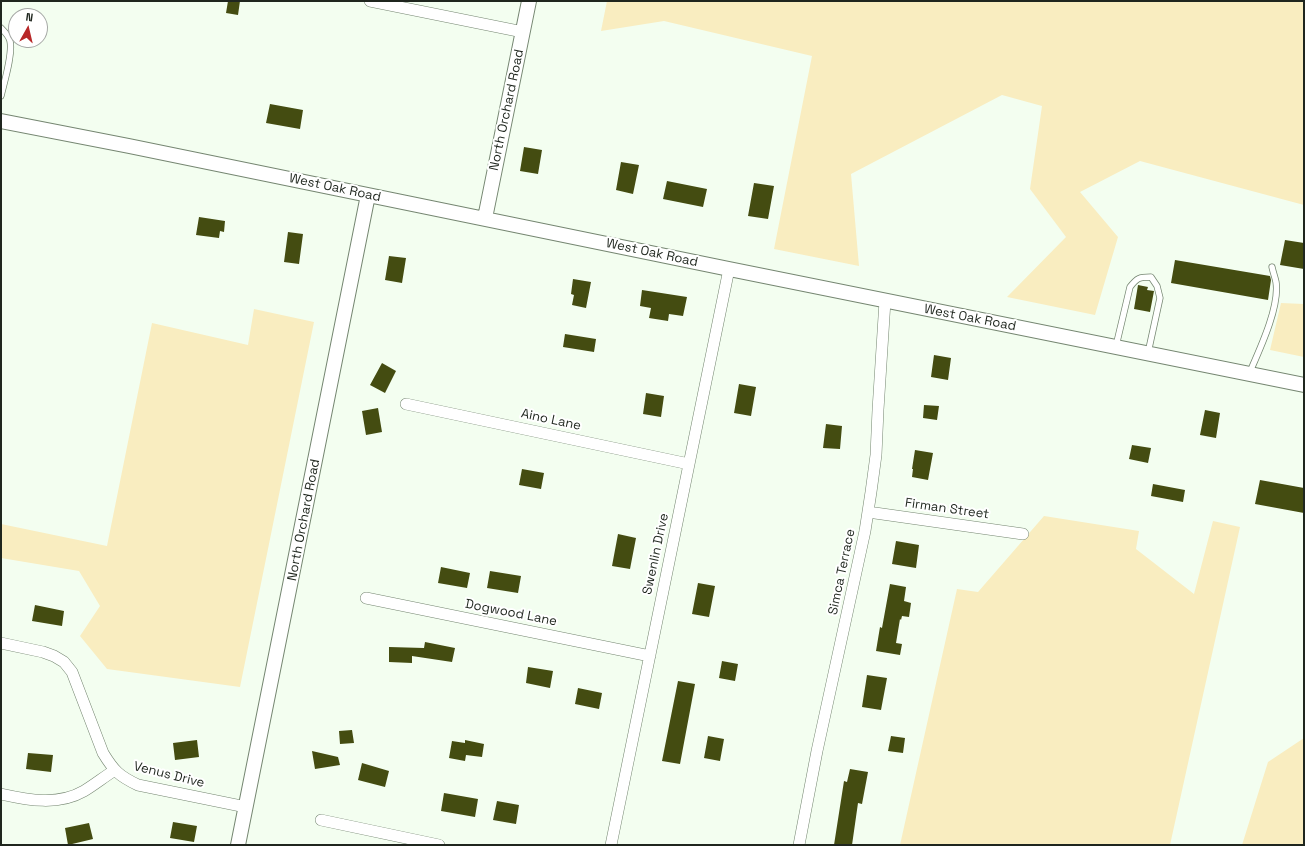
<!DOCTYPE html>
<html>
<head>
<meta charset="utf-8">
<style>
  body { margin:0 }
  #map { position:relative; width:1305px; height:846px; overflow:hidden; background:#f3fef0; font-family:"Space Grotesk",sans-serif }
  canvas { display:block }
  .frame { position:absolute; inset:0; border:2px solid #1f261e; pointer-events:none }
  .north { position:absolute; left:8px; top:8px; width:40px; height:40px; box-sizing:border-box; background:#fff; border:1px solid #a5a8a5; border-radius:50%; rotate:8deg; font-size:11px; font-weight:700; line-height:16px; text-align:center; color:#1f261e }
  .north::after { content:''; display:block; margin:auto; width:14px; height:18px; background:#b82829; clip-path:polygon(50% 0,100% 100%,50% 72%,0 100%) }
</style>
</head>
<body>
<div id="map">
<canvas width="1305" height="846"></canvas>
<div class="frame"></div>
<div class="north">N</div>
</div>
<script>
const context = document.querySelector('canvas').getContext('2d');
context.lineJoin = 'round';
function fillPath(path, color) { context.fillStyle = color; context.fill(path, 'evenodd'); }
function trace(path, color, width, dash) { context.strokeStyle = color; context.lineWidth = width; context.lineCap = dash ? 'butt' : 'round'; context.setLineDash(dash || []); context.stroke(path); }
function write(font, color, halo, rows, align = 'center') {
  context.font = font + ' "Space Grotesk",sans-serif'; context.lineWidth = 4; context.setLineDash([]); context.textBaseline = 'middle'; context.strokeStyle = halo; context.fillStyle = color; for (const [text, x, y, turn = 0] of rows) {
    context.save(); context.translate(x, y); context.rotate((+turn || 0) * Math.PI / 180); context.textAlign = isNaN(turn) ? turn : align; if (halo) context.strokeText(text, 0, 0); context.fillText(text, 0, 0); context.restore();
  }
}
const green = new Path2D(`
  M607 1H1304V205L1140 161 1080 192 1118 237 1095 315 1007 297 1066 237 1030 189 1042 106 1002 95 851 174 859 266 774 249 812 56 664 21 601 31Z
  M1281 303 1304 304V357L1270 350Z
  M254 309 314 322 240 687 107 669 80 636 100 606 79 571 1 558V524L107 546 152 323 248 345Z
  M1044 516 1139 531 1136 549 1194 594 1213 521 1240 527 1170 845H900L957 589 978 592Z
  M1304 738V845H1242L1268 762Z`);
const building = new Path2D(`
  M228 1H240L238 15 226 13Z
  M270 104 303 110 300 129 266 123Z
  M524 147 542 150 538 174 520 171Z
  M621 162 639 165 633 194 616 190Z
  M667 181 707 189 703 207 663 199Z
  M754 183 774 186 768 219 748 216Z
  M199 217 225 221 224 232 220 231 219 238 196 235Z
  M288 232 303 234 299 264 284 262Z
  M1285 240 1304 243V269L1280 265Z
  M389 256 406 258 402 283 385 280Z
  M1175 260 1270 276 1271 280 1268 300 1171 283Z
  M573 279 591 282 586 308 572 305 574 295 571 294Z
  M1138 285 1148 287 1147 290 1154 291 1150 312 1134 309Z
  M642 290 687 297 683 316 669 314 668 321 649 318 651 308 640 306Z
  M565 334 596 339 594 352 563 347Z
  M934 355 951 358 948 380 931 377Z
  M382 363 396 371 385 393 370 385Z
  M739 384 756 387 751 416 734 413Z
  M646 393 664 396 661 417 643 414Z
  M924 405 939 406 937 420 923 418Z
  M378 408 382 432 366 435 362 411Z
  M1205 410 1220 413 1216 438 1200 435Z
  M826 424 842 426 840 449 823 448Z
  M1132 445 1151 448 1148 463 1129 459Z
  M915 450 933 453 928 480 912 477 913 469H912Z
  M522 469 544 473 541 489 519 485Z
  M1260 480 1304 488V513L1255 504Z
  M1153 484 1185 490 1183 502 1151 496Z
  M618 534 636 538 630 569 612 566Z
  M896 541 919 545 916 568 892 564Z
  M441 567 470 573 467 588 438 583Z
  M490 571 521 576 518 593 487 588Z
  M698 583 715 586 709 617 692 614Z
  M890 584 906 587 904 601 911 603 909 617 902 616 901 620 900 619 896 643 902 644 900 655 876 651 880 627 882 628Z
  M35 605 64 611 62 626 32 621Z
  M425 642 455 648 452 662 412 656V663L389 662V647L424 648Z
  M722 661 738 664 735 681 719 678Z
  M528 667 553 671 550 688 526 683Z
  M867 675 887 678 881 710 862 707Z
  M678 681 695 684 680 764 662 761Z
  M578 688 602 693 599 709 575 704Z
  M352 730 354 743 340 744 339 731Z
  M708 736 724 739 720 761 704 758Z
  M891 736 905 738 903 753 888 751Z
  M197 740 199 757 175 760 173 743Z
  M465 740 484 744 482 757 466 755 465 761 449 758 452 741 465 743Z
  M312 751 338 757 340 765 315 769Z
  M28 753 53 755 51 772 26 769Z
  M362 763 389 771 385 787 358 780Z
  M850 769 868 772 862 804 858 803 852 845H834L844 781 847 782Z
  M444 793 478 799 475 817 441 811Z
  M497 801 519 805 516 824 493 820Z
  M173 822 197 826 194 842 170 838Z
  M89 823 93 839 68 845 65 828Z`);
const service = new Path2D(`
  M1 28C5 32 9 36 10 41 13 54 4 83 1 96
  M1116 346 1130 287C1137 278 1139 277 1151 277L1157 286 1160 298 1148 353
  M1249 374C1259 351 1280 307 1276 282 1275 277 1273 272 1272 267`);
const minor = new Path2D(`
  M370 1 523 32
  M406 404 689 464
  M868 512 1023 534
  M366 598 650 656
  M1 643 43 652 54 656 64 662 72 672 103 753C114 771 119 776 138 785L246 807
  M1 794C28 800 58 806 84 791 94 785 104 777 115 770
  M321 820 439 845
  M611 845 729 269
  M799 845 817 751 865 531 871 492 876 455 878 410 885 301`);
const tertiary = new Path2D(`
  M1 121 129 146 729 269 1304 385
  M485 218 529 1
  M238 845 368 195`);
const streetNames = [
  ["North Orchard Road",507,110,-78],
  ["West Oak Road",335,188,12],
  ["West Oak Road",652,253,12],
  ["West Oak Road",970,318,11],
  ["Aino Lane",551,420,12],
  ["Firman Street",947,509,8],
  ["North Orchard Road",304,520,-79],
  ["Swenlin Drive",656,554,-78],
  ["Simca Terrace",842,572,-78],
  ["Dogwood Lane",511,613,11],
  ["Venus Drive",169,775,14]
];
fillPath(green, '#f9edc0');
fillPath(building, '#444c11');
trace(service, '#758671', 7);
trace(minor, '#758671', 12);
trace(tertiary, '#758671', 16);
trace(service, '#fff', 5.5);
trace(minor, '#fff', 11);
trace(tertiary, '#fff', 14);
write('13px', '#1f261e', '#fff', streetNames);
</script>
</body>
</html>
